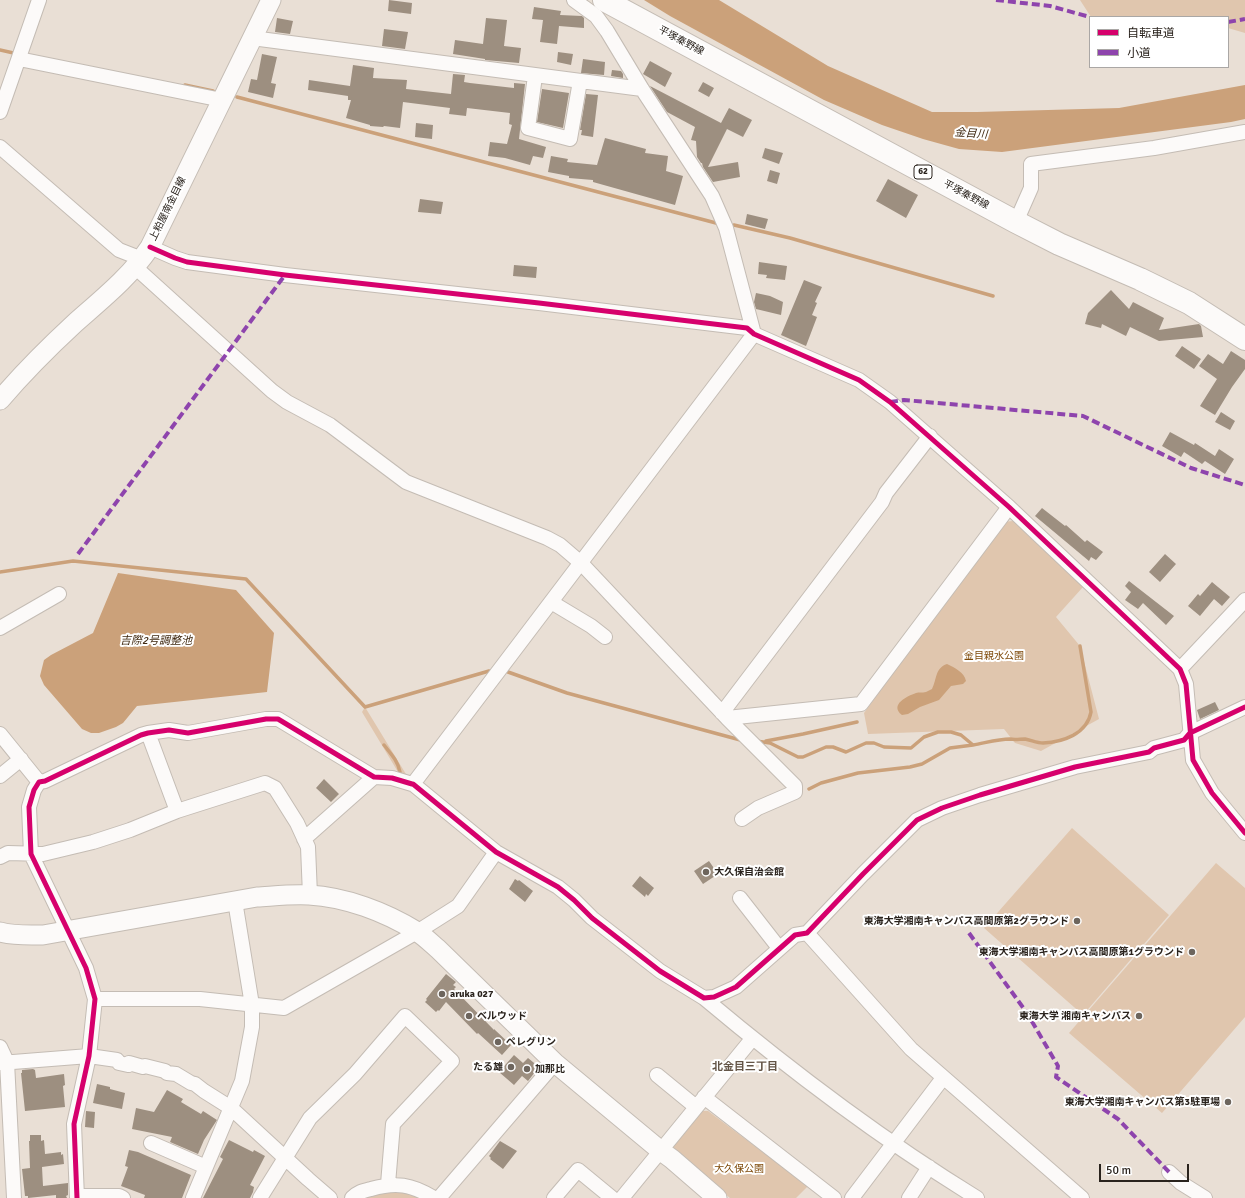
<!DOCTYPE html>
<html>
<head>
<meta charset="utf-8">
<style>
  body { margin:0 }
  #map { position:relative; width:1245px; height:1198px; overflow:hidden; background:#e9dfd5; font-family:Signika,"Noto Sans JP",sans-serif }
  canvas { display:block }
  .legend { position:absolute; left:1089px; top:16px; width:140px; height:52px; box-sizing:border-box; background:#fff; border:1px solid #aaa7a5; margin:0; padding:5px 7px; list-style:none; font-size:12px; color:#2a231d }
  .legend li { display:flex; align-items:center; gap:8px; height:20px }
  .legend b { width:20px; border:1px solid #aaa7a5 }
  .scale { position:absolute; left:1099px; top:1164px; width:90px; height:18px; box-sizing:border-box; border:2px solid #2a231d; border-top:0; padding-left:5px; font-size:12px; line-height:14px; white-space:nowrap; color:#2a231d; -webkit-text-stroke:3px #fff; paint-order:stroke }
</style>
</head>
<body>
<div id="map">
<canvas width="1245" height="1198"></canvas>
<ul class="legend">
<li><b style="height:5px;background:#d6006c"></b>自転車道</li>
<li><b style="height:5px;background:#8e44ad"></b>小道</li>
</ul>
<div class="scale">50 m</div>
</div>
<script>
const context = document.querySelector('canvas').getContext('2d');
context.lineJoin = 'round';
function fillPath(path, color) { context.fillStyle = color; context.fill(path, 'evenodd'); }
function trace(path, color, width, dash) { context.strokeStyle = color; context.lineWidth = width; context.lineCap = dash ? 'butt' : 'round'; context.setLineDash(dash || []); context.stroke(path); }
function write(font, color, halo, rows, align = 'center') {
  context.font = font + ' Signika,"Noto Sans JP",sans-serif'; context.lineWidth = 4; context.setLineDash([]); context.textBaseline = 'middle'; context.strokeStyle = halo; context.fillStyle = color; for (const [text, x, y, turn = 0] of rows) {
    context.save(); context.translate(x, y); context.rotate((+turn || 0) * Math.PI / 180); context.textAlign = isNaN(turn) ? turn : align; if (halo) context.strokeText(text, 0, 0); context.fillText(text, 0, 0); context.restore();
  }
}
const green = new Path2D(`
  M1080 0H1245V33L1228 28V17H1091Z
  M1013 521 1083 587 1056 617 1080 646 1099 719 1041 751 1015 743 1004 729 868 734 864 713 1002 522Z
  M365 707 412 784 404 782 362 712Z
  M1072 828 1169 915 1083 1015 984 928Z
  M1216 863 1245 888V1017L1162 1113 1069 1033Z
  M700 1111H708L808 1186 796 1198H730L673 1151 672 1146Z
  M385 1192 410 1193 421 1198H362Z`);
const water = new Path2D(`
  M644 0H719L828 66 932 112H977L1119 108 1245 85V119L1231 122 1002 152 959 149 923 139 882 125 824 100 670 16Z
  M118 573 236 590 274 633 267 692 137 706 123 723 116 727 99 733H91L82 729 44 685 40 676 44 660 51 655 93 633Z
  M947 664C955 668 964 672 966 681L963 684 951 686 939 700 920 707 908 714 902 715C889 705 907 696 916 693 919 692 922 693 926 692 928 691 930 690 932 689 937 679 935 668 947 664Z`);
const stream = new Path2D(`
  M0 50 18 54
  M185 85 213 91
  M237 97C397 139 556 181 716 223
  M734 225 790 238 993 296
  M0 572 73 561 246 579 365 707 489 671
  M508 672 567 693 744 741
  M756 741 770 743 798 757H803L826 747H833L846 752 866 743H874L884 747 911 748 924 737 938 732H951L961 735 973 745C985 743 998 739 1010 739 1015 740 1020 739 1025 739 1031 740 1037 743 1043 743 1063 742 1087 734 1091 712L1080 646
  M766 741 803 734 857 722
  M384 745C391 754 398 761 400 772
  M809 789 821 783 858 773 910 767 922 764 950 748 973 745`);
const building = new Path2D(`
  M389 0 412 3 411 14 388 11Z
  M534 7 561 11 560 15 582 16 584 18V28L559 26 557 44 540 42 543 20 532 19Z
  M277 18 293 21 290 34 275 32Z
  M486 18 507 20 504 46 521 48 519 63 485 60V59L453 54 455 40 483 44Z
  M384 29 408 32 405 49 382 46Z
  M558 52 573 54 571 65 557 62Z
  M262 54 277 57 271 83 276 84 273 98 248 92 251 79 257 80Z
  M583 59 605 62 604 75 581 73Z
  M650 61 672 73 665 87 643 74Z
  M353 65 374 68 373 78 407 80 406 89 451 94 453 74 465 75 464 82 470 83 514 88V83L525 84 519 139 546 147 543 158 533 156 530 165 505 158 488 156 490 142 507 144 512 125 509 124 510 113 467 108 466 116 449 114 450 108 403 102 400 128 384 126 383 127 370 126V125L346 118 351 100H348V96L308 90 309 80 350 86Z
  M612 70 621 71 623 74V78L611 76Z
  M703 82 714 88 709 97 698 91Z
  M650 86 721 123 729 108 752 120 743 137 727 129 708 167 738 162 740 177 713 182 703 167 702 163H701L697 157 696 141 691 140 695 127 667 112Z
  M542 89 569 93 563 128 537 122Z
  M586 94 598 95 593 137 581 135 582 130H580Z
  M416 123 433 125 432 139 415 137Z
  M605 138 646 149 645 153 668 156 666 171 683 176 675 205 593 182V180L569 178V176L548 172 551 156 568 159 567 162 597 165Z
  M765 148 783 153 779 164 762 158Z
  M770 170 780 173 777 184 767 181Z
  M888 179 918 195 906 218 876 201Z
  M420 199 443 202 441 214 418 212Z
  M747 214 768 219 765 229 745 224Z
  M759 262 787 266 785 280 766 278 767 275 758 274Z
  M514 265 537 267 536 278 513 276Z
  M804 280 822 287 815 302 817 303 812 315 817 317 806 346 781 335Z
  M1111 290 1129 309 1133 302 1164 318 1159 330 1199 324 1201 326 1203 337 1159 341 1130 327 1126 336 1102 324 1101 328 1085 324 1088 313Z
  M756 293 770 296 783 302 781 315 756 309 754 302Z
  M1182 346 1201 359 1194 369 1175 356Z
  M1231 351 1245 360V369L1232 387 1215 415 1200 406 1217 379 1199 366 1208 354 1223 364Z
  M1221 412 1235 421 1230 430 1215 422Z
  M1170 432 1194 445 1195 443 1215 456 1219 449 1234 459 1225 474 1205 461 1202 464 1184 452 1181 457 1162 446Z
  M1042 508 1065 526 1066 525 1085 542 1087 540 1103 552 1096 560 1091 557 1089 561 1035 516Z
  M1165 554 1176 564 1160 582 1149 572Z
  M1129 581 1174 616 1166 625 1143 603 1138 609 1125 600 1131 592 1125 586Z
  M1212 582 1230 597 1222 606 1214 599 1200 616 1188 606 1198 594 1200 596Z
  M1215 702 1219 710 1200 719 1197 710Z
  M324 779 339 794 331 802 316 788Z
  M709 861 718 874 703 884 694 871Z
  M640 876 654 888 648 896 646 894 645 897 632 886Z
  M515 879 518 881 519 880 533 891 525 902 509 889Z
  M446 974 456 982 453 985 456 987 454 989 494 1030V1029L511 1045 502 1055 478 1033 477 1034 446 1002 439 1011 438 1010 436 1012 425 1002 427 1000 426 999Z
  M514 1055 523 1063 528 1058 539 1067 528 1081 522 1076 514 1085 499 1072Z
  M33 1069 35 1070 36 1078 64 1074 65 1085 63 1086 65 1107 25 1111 21 1073H22V1070Z
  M97 1084 110 1087V1089L125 1093 122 1109 93 1103Z
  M167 1090 183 1099 181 1102 201 1114 203 1111 217 1120 204 1140 198 1154 170 1142 172 1137 132 1129 136 1108 154 1112Z
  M86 1111 95 1112 94 1128 85 1127Z
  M30 1135H41V1141L44 1140 45 1154 61 1152V1155L63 1154 64 1164 42 1167 43 1186 68 1183V1195L66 1196 67 1198H56V1195L28 1198V1196H25L22 1169 30 1168 29 1141H30Z
  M229 1140 253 1152 254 1150 265 1156 250 1185 254 1187 253 1192 250 1198H203L223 1159 220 1157Z
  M500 1141 517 1151 503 1169 490 1159 491 1158 489 1156Z
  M129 1150 138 1152 191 1175 182 1198H144L145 1195 121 1186 128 1167 125 1166Z`);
const street = new Path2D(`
  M574 0 596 16 607 31 642 89 712 196 726 228 754 334
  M252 38 642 89
  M19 59 222 100
  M535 76 528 128 570 139 580 81
  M0 112 39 0
  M0 147 119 250 142 259
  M1016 222 1031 188V164L1154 148 1245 132
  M150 247 175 258 187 262 285 275 539 303 747 328 754 334 859 380 890 402 1009 507 1180 669 1186 684 1193 760 1212 793 1245 833
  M135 267 272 391 287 402 330 425 406 482 547 538 560 545 581 563 727 718 795 786V792L758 808 742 819
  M551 602 591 626 605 637
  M0 628 59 594
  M1180 669 1245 600
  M722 713 882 502 886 493 930 436
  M727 718 861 704 1009 507
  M148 733 177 811
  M0 734 39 782
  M0 776 21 759
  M413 784 754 334
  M304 839 374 777
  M0 857 8 853 43 854 93 842 130 830 177 811 265 783 275 788 297 823 308 847 310 895
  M740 898 779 948
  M807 933 911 1049 1082 1198
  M704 998C791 1071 881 1139 977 1198
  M95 999H200L284 1008 417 932 458 906 496 852
  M0 1047 7 1062 14 1198
  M0 1063 89 1056 117 1060 119 1063 128 1065 129 1063 143 1067 145 1066 165 1071 167 1073 176 1074 191 1083 195 1084 204 1091 231 1108 308 1179 330 1198
  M657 1075 696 1107
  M704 1097 834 1198
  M151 1143 206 1167
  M1169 1172 1181 1183 1205 1198
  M77 1196H119L123 1198
  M77 1198 74 1124 89 1056 95 999 86 968 31 854 29 807 34 790 39 782 45 781 141 735 148 733 169 730 188 733 266 719H278L374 777 392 778 412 784H413L496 852 558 887 574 900 592 918 660 971 704 998 714 997 736 987 795 935 807 933 863 874 917 820 942 808 980 795 1075 767 1149 752 1154 748 1184 740 1190 733 1245 707
  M193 1198 242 1081 252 1027V1005L235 901
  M260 1198 310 1118 355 1074 405 1016 452 1061 393 1124 388 1184
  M352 1198C358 1192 363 1191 371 1189 396 1182 411 1184 434 1198
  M439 1198 555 1063
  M554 1198 578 1170 612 1198
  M622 1198 752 1039
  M852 1198 943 1078
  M909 1198 929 1167`);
const secondary = new Path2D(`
  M0 400C23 373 49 347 75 323 102 299 130 277 150 247L271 0
  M0 932C14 936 28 935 43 935L257 897C274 896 292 894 309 895 346 897 385 912 416 931 424 936 431 943 438 949L555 1063 661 1151 672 1159 717 1198`);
const primary = new Path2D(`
  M604 0 1016 222 1059 244 1140 279 1189 303 1245 339`);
const quiet = new Path2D(`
  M996 0 1050 6 1090 17
  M1228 22 1245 19
  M890 402 904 400 1083 416 1191 468 1245 485
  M78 554 285 275
  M969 933 1027 1013 1058 1066 1056 1077 1118 1119 1169 1172`);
const cycleway = new Path2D(`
  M150 247 175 258 187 262 285 275 539 303 747 328 754 334 859 380 890 402 1009 507 1180 669 1186 684 1193 760 1212 793 1245 833
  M77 1198 74 1124 89 1056 95 999 86 968 31 854 29 807 34 790 39 782 45 781 141 735 148 733 169 730 188 733 266 719H278L374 777 392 778 412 784H413L496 852 558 887 574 900 592 918 660 971 704 998 714 997 736 987 795 935 807 933 863 874 917 820 942 808 980 795 1075 767 1149 752 1154 748 1184 740 1190 733 1245 707`);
const markers = [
  [706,872,4,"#6d655d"],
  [1077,921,4,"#6d655d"],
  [1192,952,4,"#6d655d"],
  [442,994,4,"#6d655d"],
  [469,1016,4,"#6d655d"],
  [1139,1016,4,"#6d655d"],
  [498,1042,4,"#6d655d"],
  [511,1067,4,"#6d655d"],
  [527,1069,4,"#6d655d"],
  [1228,1102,4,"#6d655d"]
];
const shields = [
  [923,172,18]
];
const shieldNames = [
  ["62",923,172]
];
const streetNames = [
  ["平塚秦野線",681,41,28],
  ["平塚秦野線",966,195,28],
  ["上粕屋南金目線",168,209,-64]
];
const parkNames = [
  ["金目親水公園",994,656],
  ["大久保公園",739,1169]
];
const poiNames = [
  ["大久保自治会館",714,872],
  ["東海大学湘南キャンパス高間原第2グラウンド",1069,921,"right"],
  ["東海大学湘南キャンパス高間原第1グラウンド",1184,952,"right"],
  ["aruka 027",450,994],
  ["ベルウッド",477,1016],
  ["東海大学 湘南キャンパス",1131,1016,"right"],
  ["ペレグリン",506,1042],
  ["たる雄",503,1067,"right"],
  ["加那比",535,1069],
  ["東海大学湘南キャンパス第3駐車場",1220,1102,"right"]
];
const waterNames = [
  ["金目川",971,134,4],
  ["吉際2号調整池",156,641]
];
const neighbourhoodNames = [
  ["北金目三丁目",745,1067]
];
fillPath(green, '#e0c6ae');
fillPath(water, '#cba17a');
trace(stream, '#cba17a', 3.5);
fillPath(building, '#9d8f80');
trace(street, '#c4bcb4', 16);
trace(secondary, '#c4bcb4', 21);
trace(primary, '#c4bcb4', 24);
trace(street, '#fcfaf9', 14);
trace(secondary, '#fcfaf9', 19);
trace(primary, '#fcfaf9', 22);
trace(quiet, '#8e44ad', 4, [8, 4]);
trace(cycleway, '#d6006c', 5);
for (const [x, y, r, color] of markers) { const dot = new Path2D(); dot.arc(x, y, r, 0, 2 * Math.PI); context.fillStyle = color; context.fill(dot); trace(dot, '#fff', 1.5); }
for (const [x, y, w] of shields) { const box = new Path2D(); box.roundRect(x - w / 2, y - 7, w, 14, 3); context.fillStyle = '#fff'; context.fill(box); trace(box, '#2a231d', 1); }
write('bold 9px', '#2a231d', null, shieldNames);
write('10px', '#2a231d', '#fff', streetNames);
write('10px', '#7e4908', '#fff', parkNames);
write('bold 10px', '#2a231d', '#fff', poiNames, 'left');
write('italic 11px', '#3f2810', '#fff', waterNames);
write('bold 11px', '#645547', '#fff', neighbourhoodNames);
</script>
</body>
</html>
